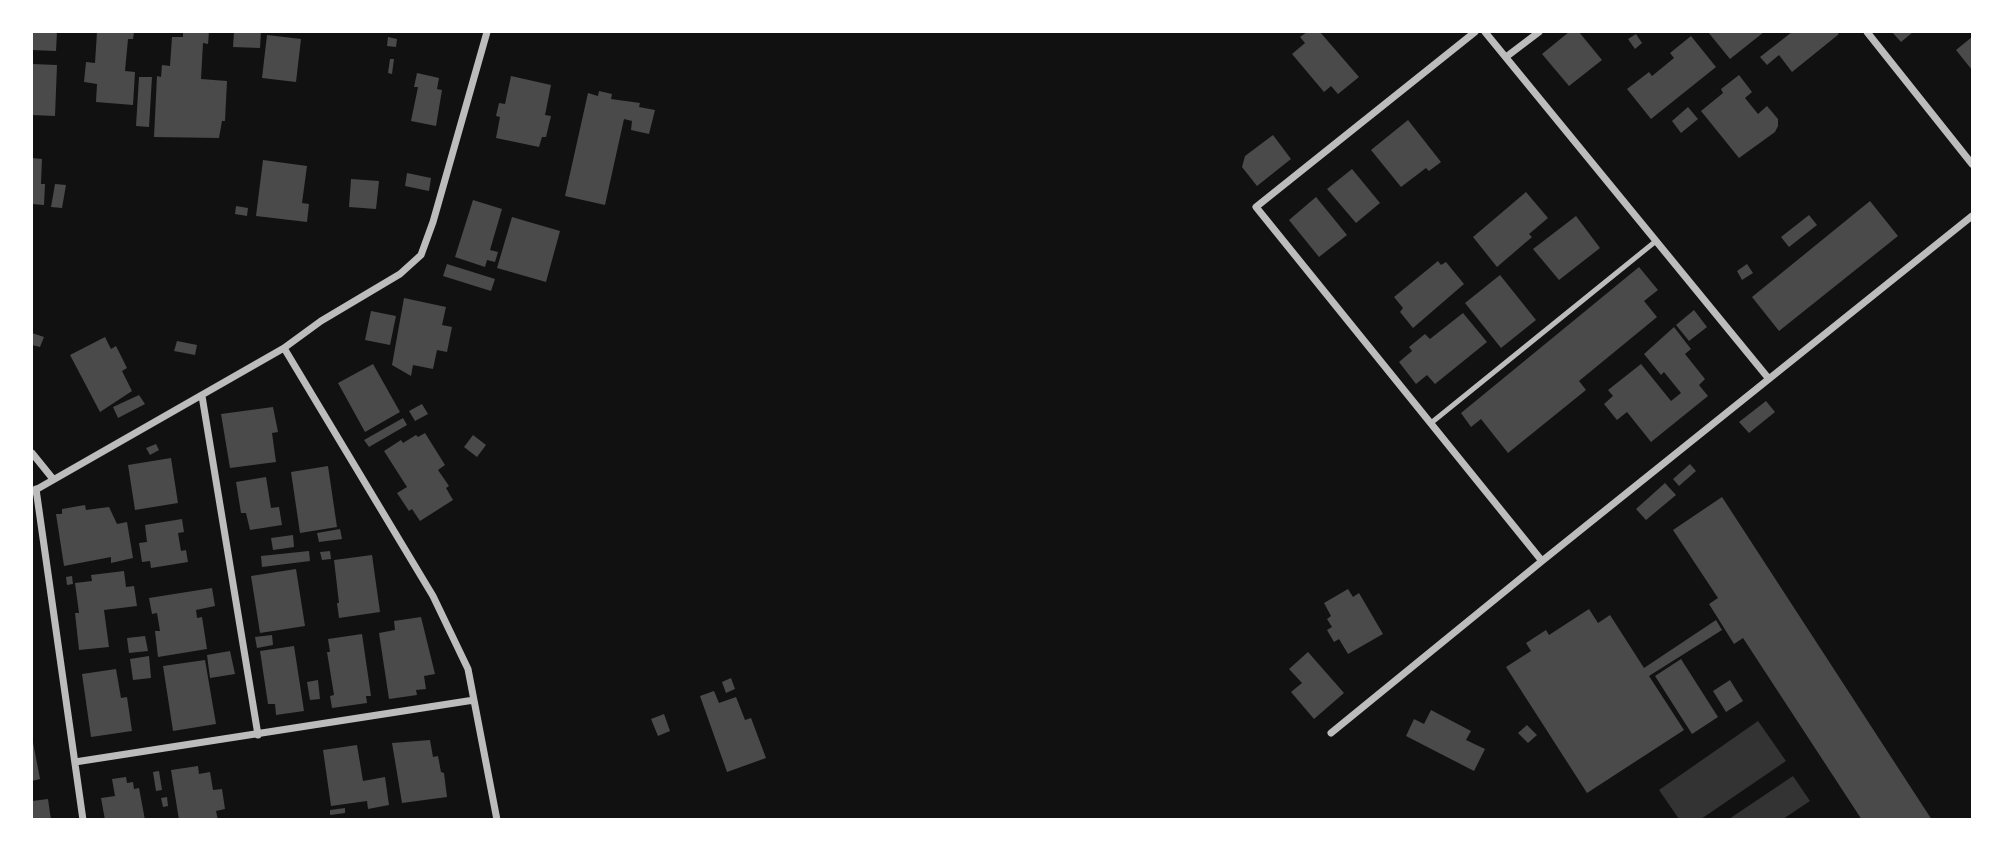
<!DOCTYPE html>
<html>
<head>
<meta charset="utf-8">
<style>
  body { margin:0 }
  #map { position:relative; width:2004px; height:851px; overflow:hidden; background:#111; font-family:Literata,serif }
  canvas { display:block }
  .frame { position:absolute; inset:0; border:33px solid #fff; pointer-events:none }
</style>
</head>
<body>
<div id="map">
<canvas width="2004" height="851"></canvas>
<div class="frame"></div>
</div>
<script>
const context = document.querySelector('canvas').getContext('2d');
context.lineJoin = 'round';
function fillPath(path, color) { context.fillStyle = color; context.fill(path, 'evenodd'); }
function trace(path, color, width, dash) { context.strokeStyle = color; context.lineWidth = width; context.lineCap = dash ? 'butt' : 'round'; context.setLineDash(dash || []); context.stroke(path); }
const water = new Path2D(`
  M1758 721 1786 761 1701 819H1679L1659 790Z
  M1793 776 1810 801 1783 819H1729Z`);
const building = new Path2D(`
  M32 32H57L56 51 32 50Z
  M97 32H134L133 39H128L125 71 135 72 133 105 96 102 97 84 84 82 86 62 95 63Z
  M183 32H209L208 44 203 43 201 79 227 81 225 121H222L219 138 154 137 157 76 161 77 162 65 170 66 172 37H183Z
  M234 32H261L260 48 233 47Z
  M1307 32H1320L1359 77 1338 94 1331 86 1324 92 1292 54 1305 43 1300 37Z
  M1569 32H1579L1602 60 1569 86 1542 54Z
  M1708 32H1764L1730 59Z
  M1792 32H1836L1839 34 1792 72 1779 55 1767 65 1760 57Z
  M1892 32H1913L1901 42Z
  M1636 34 1642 43 1635 49 1628 39Z
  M267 35 301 39 296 82 262 78Z
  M1691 36 1716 67 1651 119 1627 89 1649 72 1652 76 1674 58 1670 53Z
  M388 37 397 39 396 47 387 46Z
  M1972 37V70L1956 50Z
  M390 59H394L392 74 388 73Z
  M32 64 57 65 55 116 32 115Z
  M417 73 439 78 437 89 442 90 436 126 411 121 418 87H414Z
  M1739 75 1752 92 1745 98 1758 114 1767 106 1778 119V126L1775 132 1739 158 1701 111 1723 93 1721 89Z
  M511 76 551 85 545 115 551 116 546 137H542L539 147 496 138 500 117 496 116 499 103 505 104Z
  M139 77H152L149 127 136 126Z
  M599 91 612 94 611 99 640 103 639 107 655 110 649 134 631 130 632 121 624 119 605 205 565 196 588 93 598 96Z
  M1688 107 1698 119 1681 133 1672 121Z
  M1408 120 1441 162 1429 171 1426 168 1401 187 1371 150Z
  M1273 135 1291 159 1257 186 1242 167 1245 156Z
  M32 158 42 159 41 184H45L44 205 32 204Z
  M263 160 307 166 302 203 309 204 307 222 256 216Z
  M1352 169 1380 203 1356 223 1327 189Z
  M407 173 431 178 429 191 405 186Z
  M351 179 379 181 376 209 349 207Z
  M55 184 66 185 62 208 51 207Z
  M1526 192 1548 218 1529 234 1532 237 1497 267 1473 237Z
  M1316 197 1347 235 1319 257 1289 220Z
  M473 200 502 209 490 250 498 252 495 262 487 260 485 267 455 257Z
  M1870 201 1898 236 1779 331 1752 297Z
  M236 206 248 208 247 216 235 214Z
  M1809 215 1817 225 1789 247 1781 237Z
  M1576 216 1600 248 1559 280 1533 249Z
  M512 217 560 231 546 282 497 268Z
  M1438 261 1441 265 1446 262 1464 284 1413 328 1400 312 1403 308 1394 297Z
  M447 264 495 279 491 291 443 276Z
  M1747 264 1753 273 1742 280 1737 271Z
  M1639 267 1658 290 1644 301 1657 317 1579 381 1586 390 1508 453 1481 419 1471 427 1461 413Z
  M1500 275 1536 320 1501 348 1465 303Z
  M404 298 446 307 442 325 452 327 447 352 437 350 433 369 413 365 411 376 392 365Z
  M1694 310 1707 327 1689 341 1676 325Z
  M371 311 396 316 390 345 365 340Z
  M1463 313 1487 342 1435 384 1427 375 1416 384 1399 362 1412 351 1409 347 1425 334 1430 339Z
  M1674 327 1691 349 1685 354 1705 379 1699 385 1708 396 1651 442 1627 412 1617 420 1604 404 1613 396 1608 390 1641 364 1671 401 1681 393 1664 372 1661 375 1644 354Z
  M32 333 44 337 40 347 32 345Z
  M105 337 111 349 116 346 127 368 122 371 132 391 100 412 70 355Z
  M177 341 197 345 195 355 174 351Z
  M373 364 400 412 365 432 338 383Z
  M139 395 145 404 118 418 113 407Z
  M1766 401 1775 412 1749 433 1739 422Z
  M422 404 428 414 415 421 409 411Z
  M273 407 278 432 272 433 276 462 230 468 221 414Z
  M403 418 407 425 369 447 364 440Z
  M425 433 445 465 438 470 449 486 446 488 453 500 420 521 412 509 409 511 397 493 407 487 384 451 401 440 403 443 416 435 418 437Z
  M473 435 486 445 477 457 464 447Z
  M156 444 159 450 150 455 146 448Z
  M171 458 178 503 135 510 128 465Z
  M1690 464 1696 471 1679 486 1673 479Z
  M328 466 337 527 300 533 291 472Z
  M266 477 271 508 279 507 282 525 250 530 246 513H241L236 482Z
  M1665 483 1676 495 1646 520 1636 509Z
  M1722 497 1932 820H1862L1743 638 1734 644 1709 604 1718 598 1673 530Z
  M85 505 86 510 109 507 117 524 127 522 133 558 111 563V557L64 566 56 514H62V509Z
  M182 519 184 532 178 533 181 551 186 550 188 562 151 568 150 561 142 562 139 543 147 542 145 525Z
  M340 529 342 539 319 542 317 533Z
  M293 535 294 547 273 550 271 538Z
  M309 551 310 561 262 567 261 556Z
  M330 551 331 559 322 560 320 552Z
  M372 555 380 612 339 618 337 603H339L334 560Z
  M296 569 305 626 260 633 251 576Z
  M124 571 126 587 134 586 137 606 104 610 109 647 79 650 75 613H79L75 583 92 581 91 575Z
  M72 576 73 584 67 585 66 577Z
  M212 588 215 606 196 610 197 618 202 617 207 649 158 657 155 631H160L157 613 152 614 149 598Z
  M1348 589 1353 597 1359 593 1383 634 1348 654 1339 639 1334 642 1327 630 1332 627 1327 619 1331 616 1324 603Z
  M1589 609 1598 623 1610 615 1644 668 1716 620 1722 630 1649 676 1684 730 1587 793 1506 667 1531 651 1526 643 1546 630 1549 635Z
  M421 617 435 674 424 676 426 689 416 690 417 695 389 699 379 633 395 630 394 621Z
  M362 634 371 696H366L367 703 332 708 330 696 334 695 327 652H330L328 639Z
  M272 635 273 645 257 648 255 637Z
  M145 636 148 651 129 653 127 638Z
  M294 646 304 711 276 715 275 704H268L260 651Z
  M230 651 235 674 210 678 207 655Z
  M1308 652 1344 693 1314 719 1291 692 1302 683 1289 669Z
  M149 656 151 678 133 680 130 659Z
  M1681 659 1718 717 1692 734 1655 676Z
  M205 660 216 724 173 731 163 666Z
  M116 669 121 698 127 697 132 731 91 737 82 674Z
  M731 678 735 689 726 693 722 682Z
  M318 680 320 699 310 700 307 682Z
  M1730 680 1743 701 1726 712 1713 691Z
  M714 691 719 703 736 697 745 720 751 718 766 758 727 772 700 696Z
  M1431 710 1471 731 1466 740 1485 749 1474 771 1406 736 1414 719 1424 724Z
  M664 714 670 731 658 736 651 719Z
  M1527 725 1537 735 1528 743 1518 733Z
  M32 737 40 779 32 781Z
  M430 740 433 757 438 756 441 772 444 773 447 797 402 803 392 743Z
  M357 745 363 781 385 777 389 805 368 809 367 801 331 806 323 750Z
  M198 766 199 774 210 772 213 790 222 789 225 809 216 811 218 820H179L171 770Z
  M159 771 162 790 156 791 153 772Z
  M126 777 127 783 133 782 134 789 139 788 145 820H105L101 798 115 796 112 779Z
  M167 797 168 806 163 807 161 798Z
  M48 799 51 820H32V801Z
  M345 808V813L330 815V810Z`);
const service = new Path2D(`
  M1431 423 1656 241`);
const minor = new Path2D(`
  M1475 32 1256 207 1542 561 1972 216
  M1485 32 1769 379
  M1867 32 1972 164
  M1506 57 1539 32
  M284 348 433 596 468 669 497 820
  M202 396 258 735
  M32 453 53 479
  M36 489 83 820
  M32 492 284 348 321 321 400 274 421 255 433 222 487 32
  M1331 733 1542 561
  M75 762 474 700`);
fillPath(water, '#333');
fillPath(building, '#4a4a4a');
trace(service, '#bcbcbc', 5);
trace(minor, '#bcbcbc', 7);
</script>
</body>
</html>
